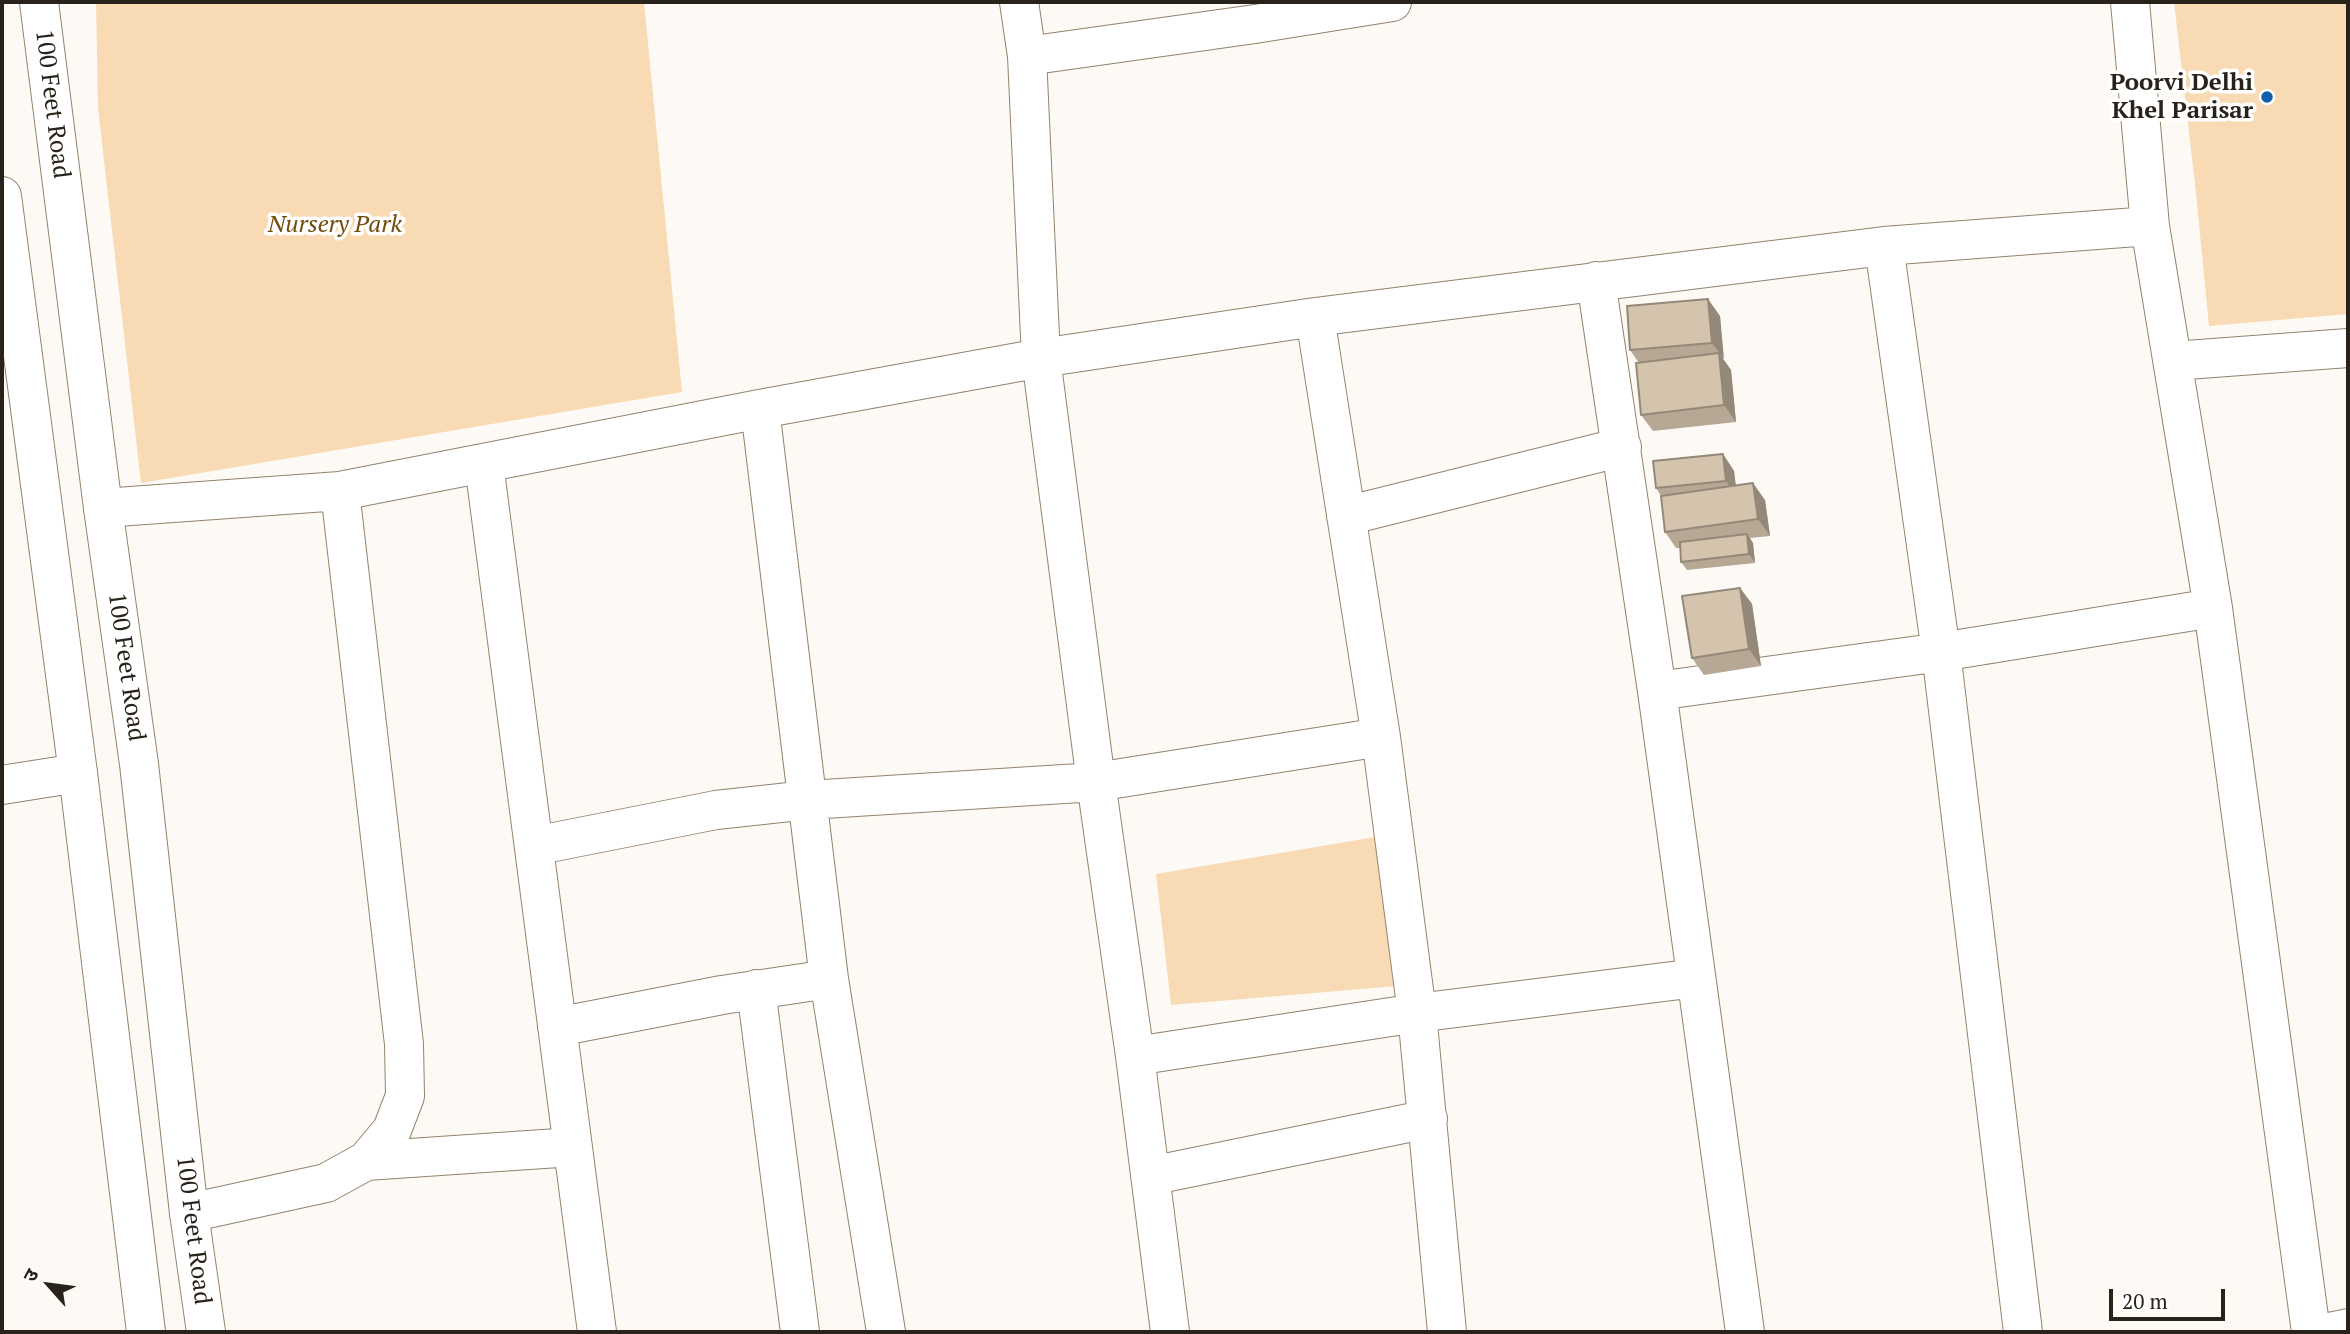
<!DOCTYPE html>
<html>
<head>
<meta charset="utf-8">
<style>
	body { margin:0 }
	#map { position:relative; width:2350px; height:1334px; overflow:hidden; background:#fdfaf5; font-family:"PT Serif","Noto Sans Devanagari",serif }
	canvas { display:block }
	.frame { position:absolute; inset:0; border:4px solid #28221a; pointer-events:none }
	.north { position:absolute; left:14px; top:1250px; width:70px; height:70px; -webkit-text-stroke:5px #fff; paint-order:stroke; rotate:298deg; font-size:19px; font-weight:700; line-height:28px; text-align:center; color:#28221a }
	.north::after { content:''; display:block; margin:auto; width:24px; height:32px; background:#28221a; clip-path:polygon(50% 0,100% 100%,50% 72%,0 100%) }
	.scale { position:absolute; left:2109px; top:1289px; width:116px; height:32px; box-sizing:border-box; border:4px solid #28221a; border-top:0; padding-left:9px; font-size:21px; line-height:24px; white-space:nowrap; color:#28221a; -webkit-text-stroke:5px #fff; paint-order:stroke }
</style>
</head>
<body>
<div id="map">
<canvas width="2350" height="1334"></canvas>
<div class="frame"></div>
<div class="north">उ</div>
<div class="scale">20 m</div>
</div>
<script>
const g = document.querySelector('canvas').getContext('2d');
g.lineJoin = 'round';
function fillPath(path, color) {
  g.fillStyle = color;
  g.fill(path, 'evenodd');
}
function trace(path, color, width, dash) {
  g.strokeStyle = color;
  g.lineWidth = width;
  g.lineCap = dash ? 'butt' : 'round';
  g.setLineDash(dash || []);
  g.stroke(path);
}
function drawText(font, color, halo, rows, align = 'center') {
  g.font = font + ' "PT Serif",serif';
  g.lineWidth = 7;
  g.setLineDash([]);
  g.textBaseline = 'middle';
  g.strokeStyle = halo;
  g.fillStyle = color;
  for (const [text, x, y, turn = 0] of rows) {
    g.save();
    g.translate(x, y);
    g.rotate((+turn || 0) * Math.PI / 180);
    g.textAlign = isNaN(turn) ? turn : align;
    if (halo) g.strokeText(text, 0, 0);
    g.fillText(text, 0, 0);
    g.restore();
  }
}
fillPath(new Path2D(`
	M96 2H644L682 392 141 483 98 108Z
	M2174 2H2348V314L2209 326 2196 193Z
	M1375 837 1398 986 1171 1005 1156 874Z`), '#f8dbb4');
const minor = new Path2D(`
	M1019 2 1027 56 1041 358 1096 782 1135 1056 1170 1332
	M2130 2 2150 226 2213 608 2311 1332
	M1027 56 1255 24 1392 2
	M1884 246 1941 652 2023 1332
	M1596 281 1657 691 1745 1332
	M1315 317 1381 737 1417 1013 1447 1332
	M2173 361 2348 348
	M760 409 829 979 886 1332
	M484 464 597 1332
	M103 508 340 491 760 409 1041 358 1315 317 1884 246 2150 226
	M1346 516 1622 447
	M1657 691 1941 652 2213 608
	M2 785 78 773
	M534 846 716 810 808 800 1096 782 1381 737
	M756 989 800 1332
	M557 1027 722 995 829 979
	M1135 1056 1417 1013 1696 978
	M366 1161 573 1147
	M1150 1176 1428 1119
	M189 1213 326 1183 366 1161 392 1130 405 1096 404 1044 340 491
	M2329 1332 2348 1328`);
const major = new Path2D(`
	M39 2 103 508 139 764 189 1213 206 1332
	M2 196 78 773 146 1332`);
trace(minor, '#92826d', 40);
trace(major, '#92826d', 40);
trace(minor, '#fff', 38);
trace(major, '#fff', 38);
fillPath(new Path2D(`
	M1720 316 1723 359 1731 370 1736 422 1653 431 1641 415 1639 363 1630 350Z
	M1723 454 1734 471 1736 486 1765 500 1770 536 1750 538 1753 543 1755 563 1687 570 1681 562 1680 548H1676L1665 532 1661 496 1656 488Z
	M1740 588 1752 604 1761 666 1704 675 1692 658Z`), '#b6a895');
fillPath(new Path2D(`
	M1708 299 1720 316 1724 359 1712 343Z
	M1719 353 1731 370 1736 422 1724 405Z
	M1723 454 1734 471 1737 498 1726 481Z
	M1753 483 1765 500 1770 536 1758 519Z
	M1747 534 1753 543 1755 563 1749 554Z
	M1740 588 1752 604 1761 666 1749 649Z`), '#948879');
const building = new Path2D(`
	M1708 299 1712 343 1630 350 1627 306Z
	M1719 353 1724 405 1641 415 1636 363Z
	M1723 454 1726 481 1656 488 1653 461Z
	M1753 483 1758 519 1665 532 1661 496Z
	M1747 534 1749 554 1681 562 1680 542Z
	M1740 588 1749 649 1692 658 1682 596Z`);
fillPath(building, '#d4c3ad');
trace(building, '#948879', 2);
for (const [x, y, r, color] of [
	[2267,97,7,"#125dac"]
]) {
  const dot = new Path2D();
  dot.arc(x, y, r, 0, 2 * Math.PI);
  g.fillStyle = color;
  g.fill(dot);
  trace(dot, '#fff', 2.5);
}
drawText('bold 24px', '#28221a', '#fff', [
	["Poorvi Delhi",2253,83],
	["Khel Parisar",2253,111]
], 'right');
drawText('24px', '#28221a', '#fff', [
	["100 Feet Road",52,104,83],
	["100 Feet Road",126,667,82],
	["100 Feet Road",193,1230,83]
]);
drawText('italic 24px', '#734d0b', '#fff', [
	["Nursery Park",335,225]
]);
</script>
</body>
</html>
